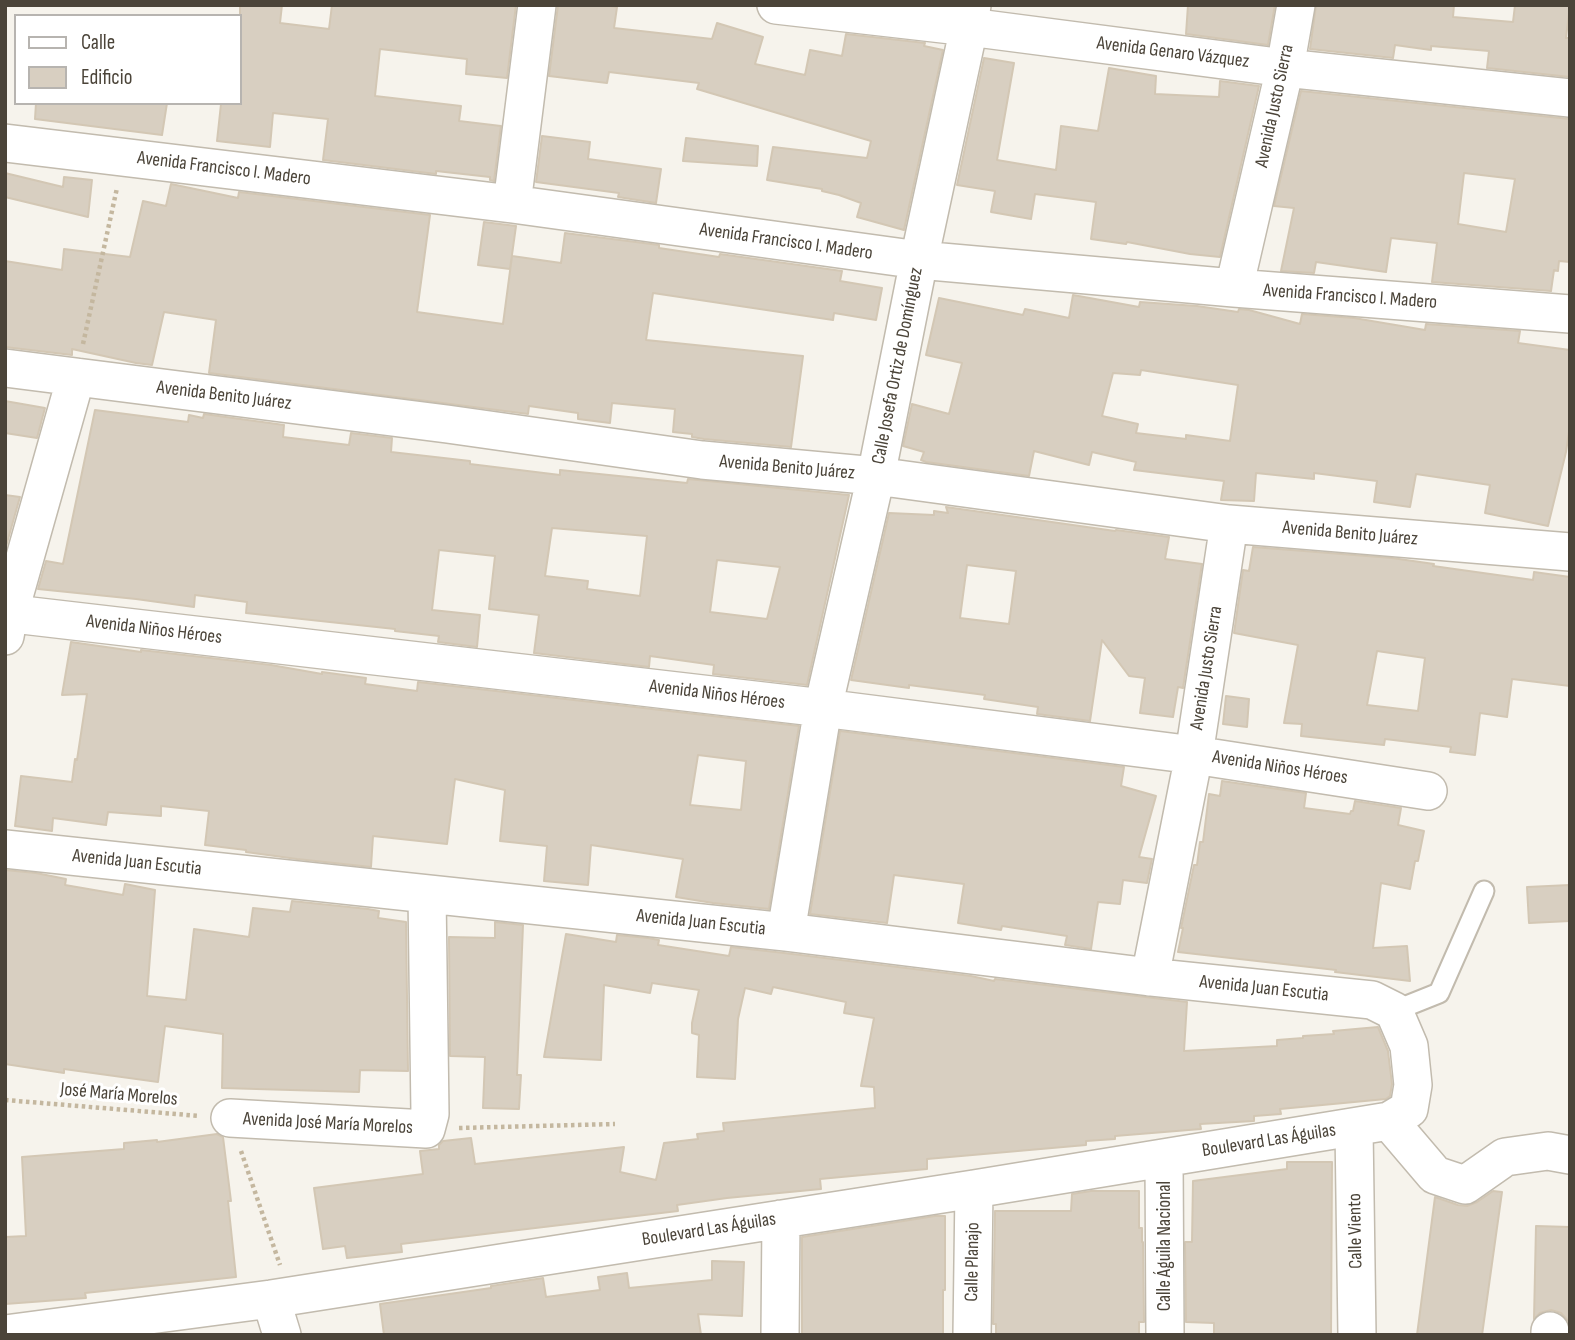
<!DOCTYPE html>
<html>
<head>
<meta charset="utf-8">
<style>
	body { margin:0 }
	#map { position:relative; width:1575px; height:1340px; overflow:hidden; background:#f6f3ec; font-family:"Sofia Sans Condensed",sans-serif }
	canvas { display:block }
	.frame { position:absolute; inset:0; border:7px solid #4b4439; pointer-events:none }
	.legend { position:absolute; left:14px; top:14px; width:228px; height:91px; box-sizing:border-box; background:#fff; border:2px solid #b7b4b0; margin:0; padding:9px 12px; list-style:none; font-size:21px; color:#4b4439 }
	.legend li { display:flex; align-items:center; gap:14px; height:35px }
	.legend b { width:35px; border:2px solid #b7b4b0 }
</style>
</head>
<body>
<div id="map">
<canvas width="1575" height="1340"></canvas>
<div class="frame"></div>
<ul class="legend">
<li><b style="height:9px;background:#fff"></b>Calle</li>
<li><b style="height:19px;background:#d8cfc1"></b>Edificio</li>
</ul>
</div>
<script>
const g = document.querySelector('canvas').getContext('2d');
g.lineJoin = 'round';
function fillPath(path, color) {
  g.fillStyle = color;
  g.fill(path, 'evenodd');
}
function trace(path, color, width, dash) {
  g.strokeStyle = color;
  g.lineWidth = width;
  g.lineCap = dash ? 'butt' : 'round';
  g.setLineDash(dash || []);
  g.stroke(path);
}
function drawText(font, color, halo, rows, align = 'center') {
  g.font = font + ' "Sofia Sans Condensed",sans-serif';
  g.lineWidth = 6;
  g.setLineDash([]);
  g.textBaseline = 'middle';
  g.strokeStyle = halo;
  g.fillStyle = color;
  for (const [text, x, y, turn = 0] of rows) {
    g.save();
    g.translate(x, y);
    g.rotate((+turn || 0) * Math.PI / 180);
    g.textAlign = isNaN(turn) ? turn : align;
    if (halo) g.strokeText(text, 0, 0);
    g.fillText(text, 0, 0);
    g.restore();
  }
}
const building = new Path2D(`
	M240 5H282L280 23 329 29 332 5H516L507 78 466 74 467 59 380 49 375 96 461 106 459 121 501 126 494 181 490 180V177L436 171V174L323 160 328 119 273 113 270 147 217 141 221 104 240 103Z
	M558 5H604L617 7 614 28 712 39 717 23 763 37 755 64 805 75 810 50 842 56 846 34 925 43 924 46 943 50 904 230 857 217 861 203 839 195 822 191V189L767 180 773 147 867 158 871 141 697 89 699 83 609 72 607 83 549 76Z
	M1188 5H1275L1268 45 1186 34Z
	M1316 5H1454L1453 17 1513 22 1515 5H1570L1566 38H1570V77L1487 68 1489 51 1431 46V50L1395 45 1393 58 1310 49Z
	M984 58 1014 63 997 160 1056 170 1061 126 1098 131 1109 68 1156 76 1155 94 1219 97 1220 81 1259 86 1220 257 1190 254 1127 242 1126 244 1091 239 1096 202 1035 194 1031 219 991 212 995 191 957 185Z
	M1301 91 1570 119V262L1559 261 1558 271 1554 270 1551 291 1432 282 1437 243 1391 238 1386 272 1316 262 1314 273 1281 271 1294 208 1274 206ZM1464 173 1515 179 1506 232 1458 224Z
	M36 103H167L162 135 35 119Z
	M542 136 590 142 588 159 661 169 656 203 618 197 619 193 536 182Z
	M686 138 758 146 757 166 683 161Z
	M5 173 63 187 64 177 92 180 88 217 5 197Z
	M171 184 238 198 239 192 430 215 417 312 503 324 512 256 561 263 565 233 659 245V248L719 257 720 254 842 271 840 281 882 288 876 320 834 313 833 320 653 293 646 340 803 356 791 447 704 439 692 437V434L673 432 675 409 612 403 610 423 578 419V413L529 406 528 414 209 373 216 320 164 312 152 365 136 363 72 349V355L5 347V261L62 270 64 249 130 257 143 201 166 206Z
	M484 222 516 226 510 269 478 265Z
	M1073 295 1139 307 1140 302 1197 306 1238 312 1239 309 1249 310 1300 324 1302 314 1354 318 1425 330 1426 324 1520 331 1518 343 1570 350V425L1566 452 1548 526 1485 513 1490 485 1416 474 1410 507 1374 502 1377 481 1314 473V479L1256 473 1254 501 1221 500 1224 481 1134 470 1136 462 1092 452 1089 465 1034 451 1029 476 926 462 921 460 924 452 903 446 912 404 949 414 962 363 926 355 939 298 1023 315 1025 309 1069 318ZM1141 370 1238 385 1230 441 1186 435V439L1136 433 1138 424 1102 416 1113 373 1140 375Z
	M5 401 45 408 37 438 5 433Z
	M95 410 188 422 189 415 203 418 204 414 284 425 283 437 349 445 351 433 392 438 391 452 470 461V464L560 475V470L687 483 688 479 849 495 807 685 713 674 714 665 650 656 649 667 534 653 539 615 489 609 495 556 439 550 432 610 480 615 477 647 438 642 439 636 395 631V629L246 613 247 602 195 595 194 607 136 599 38 589 46 561 63 564ZM552 528 647 536 640 596 587 589 588 581 545 576ZM717 560 780 567 767 619 710 612Z
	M5 495 20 497 5 550Z
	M946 507 1115 531 1116 530 1169 537 1165 559 1202 564 1183 688 1178 687 1173 717 1140 713 1145 678 1129 676 1102 640 1090 721 1037 714 1038 707 984 699 985 695 909 685V688L851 680 889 513 934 515V511L948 513ZM967 565 1016 571 1009 624 960 618Z
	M1253 547 1392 558 1434 564 1433 566 1533 580 1534 572 1570 577V686L1512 679 1507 717 1480 713 1475 755 1450 752 1451 747 1385 739 1384 745 1301 736 1302 724 1284 723 1298 645 1234 633 1243 570 1249 571ZM1377 651 1425 658 1418 711 1367 705Z
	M71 642 141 652V650L271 665 322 674V672L366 678 365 684 417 691 418 682 799 726 769 909 713 903 676 897 683 859 591 845 588 885 544 881 547 846 500 841 505 790 455 779 447 844 373 836 371 867 297 859 246 852V850L205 845 209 811 161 806V816L108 812 106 825 53 818 52 831 15 826 21 776 72 782 75 759 77 760 87 694 62 695ZM698 755 746 761 741 810 690 805Z
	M1226 696 1249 699 1247 727 1223 724Z
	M840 731 1124 767 1121 786 1156 796 1139 857 1152 859 1147 883 1123 880 1120 904 1098 902 1091 949 1065 945 1067 936 1002 926 1001 930 958 923 964 884 894 875 887 923 810 914Z
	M1222 781 1306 793 1304 808 1350 814 1351 811H1353L1355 801 1401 808 1398 825 1424 831 1418 861H1415L1410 889 1381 883 1373 948 1407 946 1410 981 1335 972 1336 970 1178 952 1183 928H1181L1194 865H1197L1200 842H1203L1209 794 1220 796Z
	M5 870 36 873 66 879 65 885 123 895 125 884 155 890 147 996 186 1000 194 929 249 937 253 908 290 912 292 901 368 909 379 911 378 918 406 922 408 1071 360 1070 359 1092 222 1088 223 1034 165 1026 158 1082 64 1069V1073L5 1064Z
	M1570 885V921L1529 923 1527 887Z
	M495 922 523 925 517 1075H521L519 1109 483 1108 485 1057 450 1056 449 937 495 938Z
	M566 934 616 942 617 935 648 938 659 940 658 945 729 956 731 947 784 953 971 976 994 981 995 979 1187 1002 1184 1051 1277 1046V1040L1303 1038V1036L1334 1034 1333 1031 1378 1027 1388 1051 1392 1084 1390 1096 1386 1099 1280 1109 1281 1114 1254 1116V1121L1200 1124 1201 1129 1115 1136V1139L1086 1141V1145L927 1159V1169L820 1179 821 1189 727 1198 677 1205 678 1211 401 1244 402 1252 347 1258 345 1246 323 1249 314 1188 423 1174 420 1151 439 1149V1145L443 1141 471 1138 475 1164 624 1147 620 1172 656 1180 664 1143 698 1139 697 1134 724 1131 723 1123 875 1108 874 1087 861 1086 874 1018 844 1013 846 1002 773 987 771 994 745 988 738 1019 735 1079 697 1077 699 1035 692 1033V1023L699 990 652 983 650 993 604 985 601 1060 544 1057Z
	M217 1134 223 1137 231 1201H228L236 1277 85 1293 86 1298 5 1304V1237L26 1236 22 1157 124 1149V1143L157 1140V1142Z
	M1287 1162H1332L1331 1335H1214V1323L1186 1322 1185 1242H1192L1193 1181 1287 1169Z
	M1091 1191H1139V1228H1142V1242H1143L1144 1322H1139V1335H996V1324H993L995 1211H1071L1072 1194Z
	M1493 1191 1502 1192 1482 1335H1417L1435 1197 1458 1205 1467 1206 1477 1202Z
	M935 1216H945V1290H943V1335H802V1237Z
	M1536 1226 1570 1227V1323L1561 1313 1551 1310 1540 1313 1534 1319Z
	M712 1261 744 1262 742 1316 698 1314 701 1335H384L380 1304 491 1288V1286L543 1278 546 1297 600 1290 598 1277 627 1273 629 1288 712 1280Z`);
fillPath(building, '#d8cfc1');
trace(building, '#d3c7b4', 2);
const lane = new Path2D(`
	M1394 1011 1439 993 1484 891`);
const street = new Path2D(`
	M776 5 969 27 1285 68 1570 98
	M5 143 512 204 919 260 1234 288 1570 314
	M512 204 537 5
	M1234 288 1285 68 1296 5
	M5 368 447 424 702 460 876 476 1229 524 1570 552
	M5 613 823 708 1194 755 1428 791
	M5 636 9 614 76 377
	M5 849 786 932 1150 977 1372 1000 1394 1011 1409 1046 1413 1085 1409 1109 1389 1121 974 1189 271 1299 5 1334
	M786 932 823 708 876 476 919 260 969 27 972 5
	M1150 977 1194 755 1229 524
	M230 1118 426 1129 430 1114 427 894
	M1389 1121 1435 1175 1465 1185 1505 1157 1548 1151 1570 1155
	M1354 1128 1357 1335
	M1164 1158 1165 1335
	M271 1299 282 1335
	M1550 1331V1335
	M780 1335 781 1219
	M972 1335 974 1189`);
trace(lane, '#c2bbae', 23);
trace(street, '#c2bbae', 40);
trace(new Path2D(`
	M83 344 117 188
	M5 1100 200 1116
	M459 1128 615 1124
	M241 1151 280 1265`), '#c4b79f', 4.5, [3.5, 3.5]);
trace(lane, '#fff', 19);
trace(street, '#fff', 37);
drawText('19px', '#4b4439', '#fff', [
	["Avenida Genaro Vázquez",1173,53,7],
	["Avenida Justo Sierra",1275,106,-78],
	["Avenida Francisco I. Madero",224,169,7],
	["Avenida Francisco I. Madero",786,242,8],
	["Avenida Francisco I. Madero",1350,297,4],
	["Calle Josefa Ortiz de Domínguez",898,366,-79],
	["Avenida Benito Juárez",224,396,7],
	["Avenida Benito Juárez",787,468,5],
	["Avenida Benito Juárez",1350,534,5],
	["Avenida Niños Héroes",154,630,7],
	["Avenida Justo Sierra",1207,668,-81],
	["Avenida Niños Héroes",717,695,7],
	["Avenida Niños Héroes",1280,768,9],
	["Avenida Juan Escutia",137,863,6],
	["Avenida Juan Escutia",701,923,6],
	["Avenida Juan Escutia",1264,989,6],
	["José María Morelos",119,1095,5],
	["Avenida José María Morelos",328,1124,3],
	["Boulevard Las Águilas",1269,1141,-9],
	["Boulevard Las Águilas",709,1230,-9],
	["Calle Viento",1356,1231,-91],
	["Calle Águila Nacional",1165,1246,-90],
	["Calle Planajo",973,1262,-89]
]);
</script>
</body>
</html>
